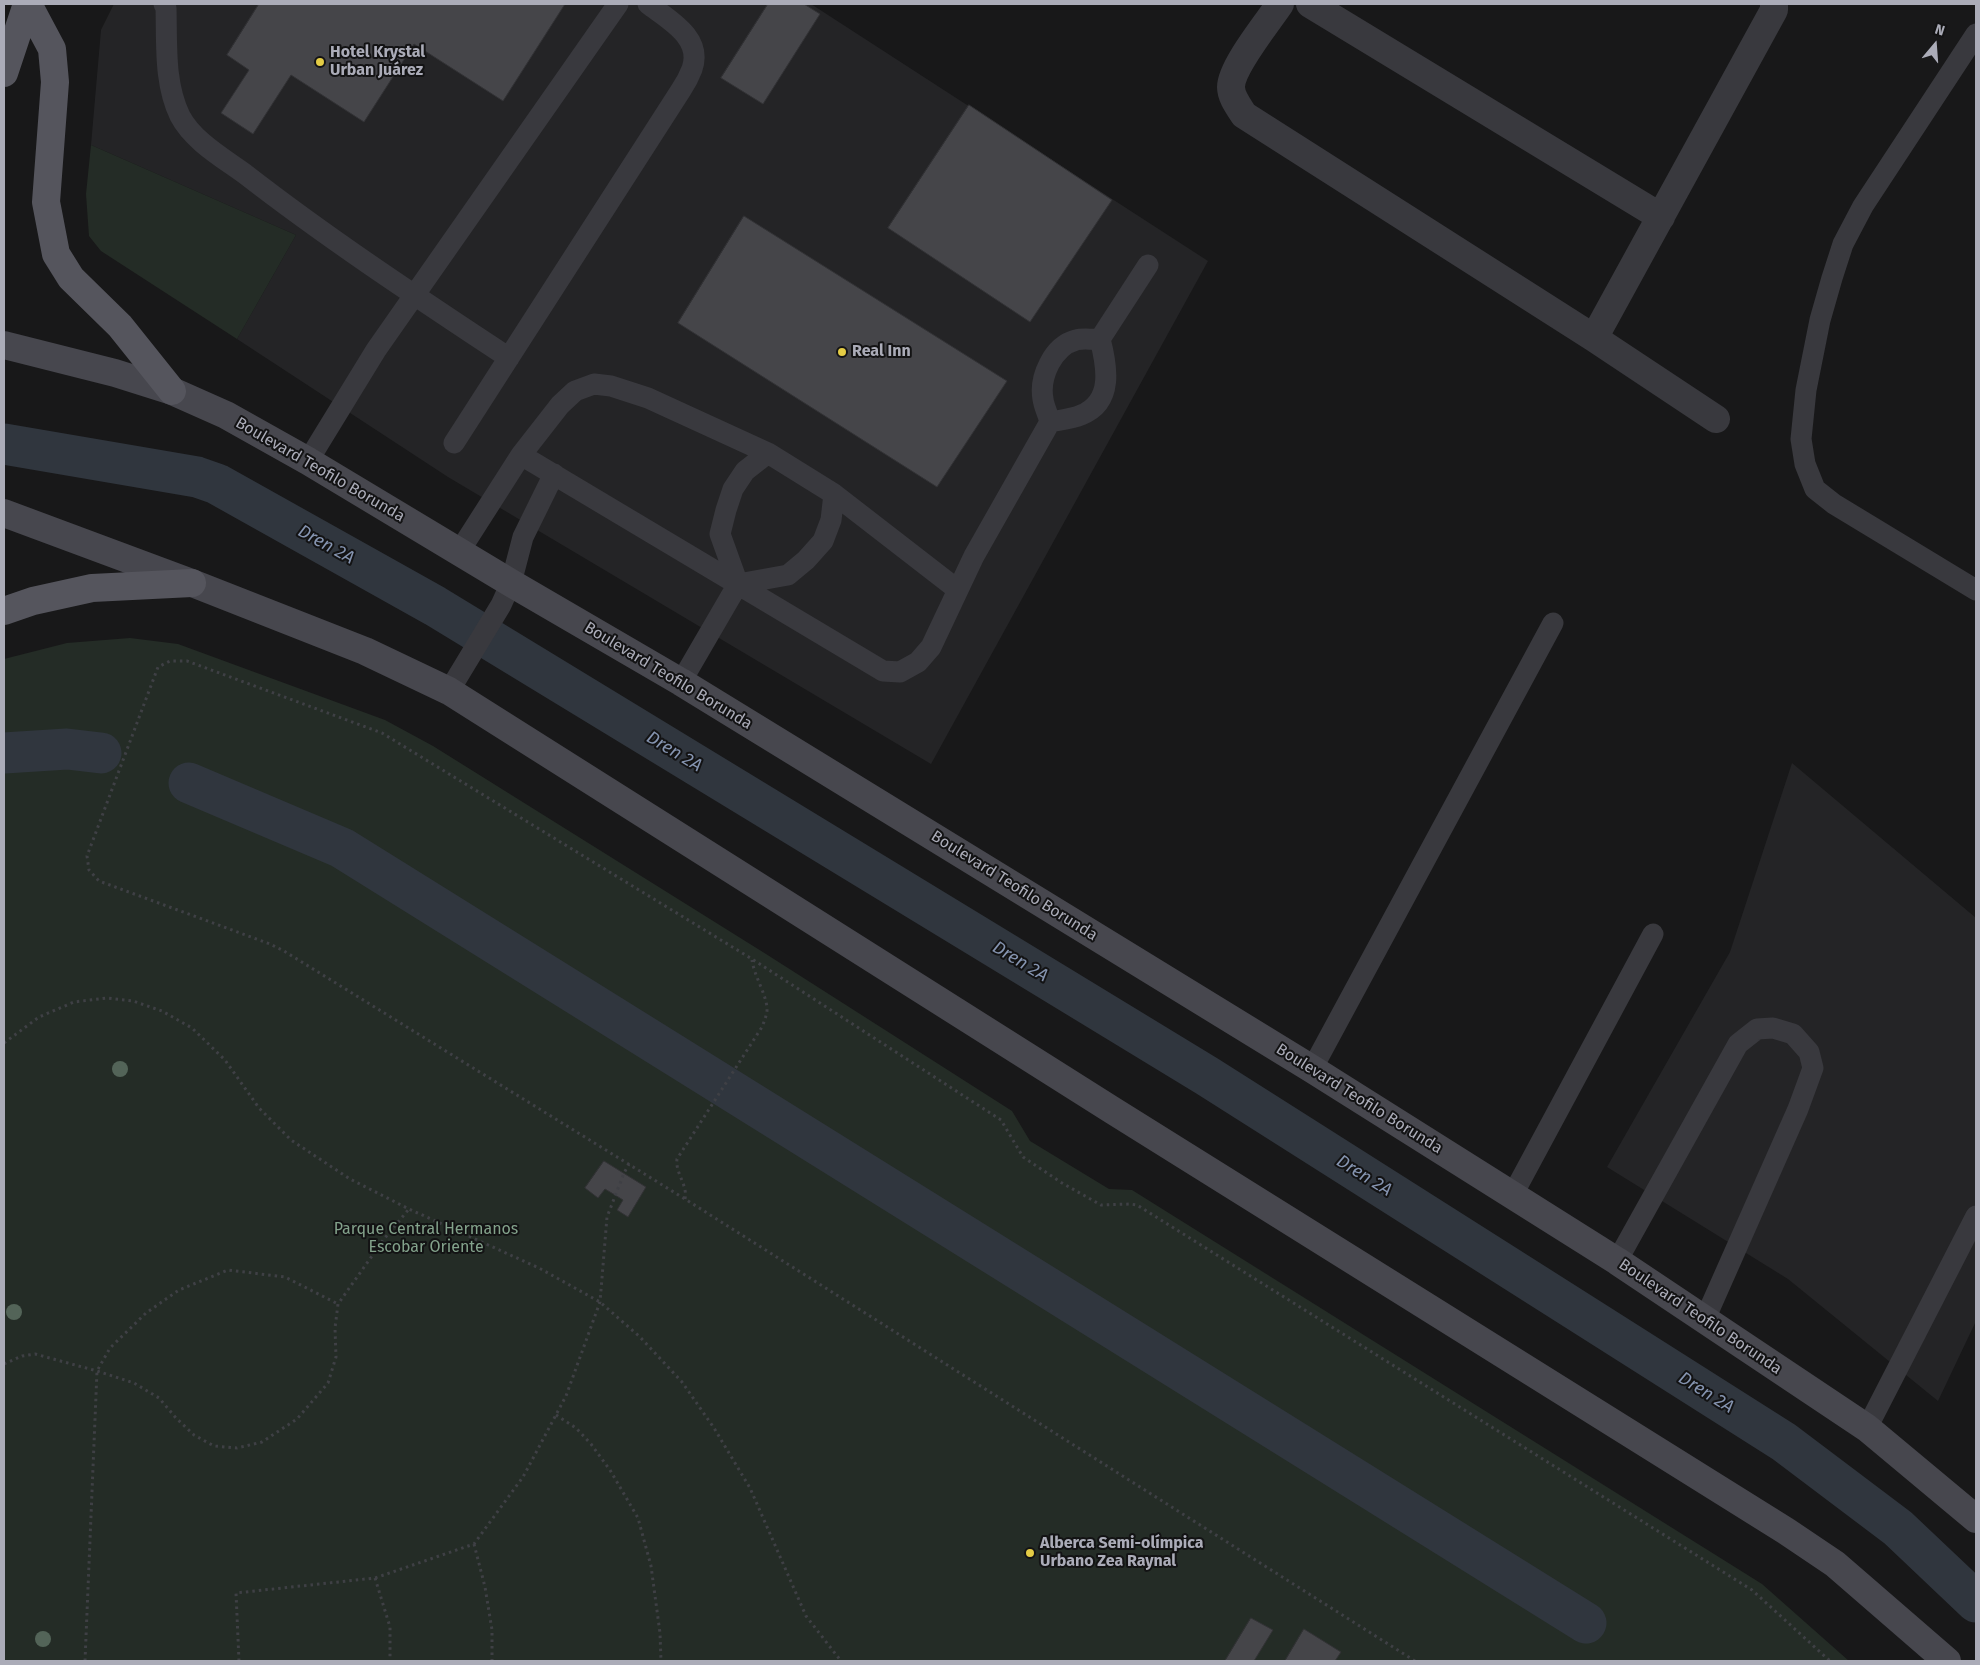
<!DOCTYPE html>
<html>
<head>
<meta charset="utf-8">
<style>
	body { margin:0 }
	#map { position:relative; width:1980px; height:1665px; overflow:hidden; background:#181819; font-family:"Fira Sans",sans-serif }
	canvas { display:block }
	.frame { position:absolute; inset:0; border:5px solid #abacb8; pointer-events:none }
	.north { position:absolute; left:1910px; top:20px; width:50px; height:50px; -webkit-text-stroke:4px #131314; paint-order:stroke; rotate:18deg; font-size:14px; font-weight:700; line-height:20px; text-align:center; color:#abacb8 }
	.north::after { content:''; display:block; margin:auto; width:18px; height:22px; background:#abacb8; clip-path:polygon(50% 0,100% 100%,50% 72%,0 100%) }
</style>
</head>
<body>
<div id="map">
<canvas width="1980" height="1665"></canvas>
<div class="frame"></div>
<div class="north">N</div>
</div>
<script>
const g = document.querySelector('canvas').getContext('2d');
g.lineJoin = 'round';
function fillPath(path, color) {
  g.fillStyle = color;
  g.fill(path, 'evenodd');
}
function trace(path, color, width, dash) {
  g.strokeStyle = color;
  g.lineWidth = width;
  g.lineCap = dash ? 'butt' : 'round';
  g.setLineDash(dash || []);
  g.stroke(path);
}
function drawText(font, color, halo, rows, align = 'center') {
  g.font = font + ' "Fira Sans",sans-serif';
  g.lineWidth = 4;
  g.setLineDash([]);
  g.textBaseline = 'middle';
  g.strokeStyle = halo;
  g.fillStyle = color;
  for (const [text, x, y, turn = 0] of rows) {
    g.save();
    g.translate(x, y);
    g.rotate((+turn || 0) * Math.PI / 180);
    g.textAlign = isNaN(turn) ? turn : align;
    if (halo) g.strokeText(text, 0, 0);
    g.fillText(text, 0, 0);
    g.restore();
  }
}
fillPath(new Path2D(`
	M114 4H811L1208 261 931 764 448 477 237 339 296 235 91 145 101 30Z
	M1792 763 1976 918V1321L1938 1401 1788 1279 1607 1167 1730 952Z`), '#242426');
fillPath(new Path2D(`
	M91 145 296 235 237 339 101 251 89 236 86 194Z
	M130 638 178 644 385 720 433 746 766 954 1012 1111 1030 1141 1109 1189 1132 1190 1762 1584 1849 1661H4V659L67 643Z`), '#242c26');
trace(new Path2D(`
	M4 444 197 477 217 484 435 606 1207 1076 1784 1442 1898 1528 1976 1602
	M4 753 67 749 101 753
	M189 783 342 848 1586 1623`), '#30363e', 41);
const building = new Path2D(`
	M259 4H565L503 101 414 44 364 122 291 75 253 134 221 113 249 70 227 55Z
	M768 4H804L820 14 763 104 721 78Z
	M969 105 1112 200 1030 322 888 228Z
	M744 216 1007 381 937 487 678 323Z
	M604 1161 646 1187 628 1217 617 1210 623 1200 615 1195 605 1189 598 1198 585 1188Z
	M1251 1618 1273 1630 1254 1661H1225Z
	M1304 1629 1341 1652 1335 1661H1285Z`);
fillPath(building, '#454549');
trace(building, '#323235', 1);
trace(new Path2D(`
	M4 1043 39 1017 74 1002 107 998 133 1001 162 1011 192 1028 225 1060 259 1108 291 1140 350 1179 409 1209 539 1268 600 1302 640 1337 682 1382 714 1428 750 1488 806 1616 841 1661
	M685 1199C688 1185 675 1173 677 1159L762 1027C764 1022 766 1017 767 1011 768 997 754 976 752 960
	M4 1364 22 1356 35 1354 97 1371 134 1383 159 1398 176 1418 194 1435 214 1446 237 1448 262 1442 297 1419 328 1383 336 1357 335 1328 338 1304 384 1239 409 1209
	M556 1415 576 1428 591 1444 610 1470 638 1518 651 1566 660 1633 661 1661
	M474 1544 485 1587 492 1630V1661
	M375 1578 390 1627V1661
	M85 1661 97 1371 110 1348 146 1313 179 1290 228 1270 285 1277 338 1304
	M239 1661 236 1593 375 1578 474 1544 523 1477 566 1396 600 1302 607 1217 624 1173 629 1164
	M1415 1661 685 1199 284 951 270 944 99 881 89 870 87 856 158 667 170 661H187L382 733 752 959 1001 1120 1023 1157 1062 1183 1101 1205 1130 1204 1137 1205 1752 1590 1830 1661`), '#3f4045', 3, [2.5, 4]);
trace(new Path2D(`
	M164 4 166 8C167 44 164 83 180 116 193 141 223 158 245 174 330 240 420 299 509 358
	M1976 34 1863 206 1843 244 1832 278 1820 320 1806 390 1801 439 1805 464 1815 489 1834 504 1976 590
	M1050 422C1048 414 1044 407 1043 399 1039 377 1053 346 1076 340 1083 338 1093 340 1100 339
	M454 443 681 90C685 84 689 77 692 69 703 38 669 20 648 4
	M521 455 883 671 900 672 918 662 931 647 974 556 1050 422C1060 420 1072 419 1081 415 1114 402 1107 366 1100 339L1148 265
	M308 461 376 350 618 4
	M459 552 521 455 560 405 575 391 594 384 611 386 648 398 768 453 834 494 958 590
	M738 584 788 575 806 560 823 541 831 520 834 494
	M681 682 738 584 720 534 726 510 733 489 745 471 768 453
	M449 691 501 605 511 583 523 537 554 474
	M1312 1069 1553 623
	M1512 1196 1653 934
	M1617 1261 1738 1044 1757 1029 1773 1028 1793 1034 1809 1052 1813 1068 1798 1109 1705 1319
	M1867 1428 1976 1216`), '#39393e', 21);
trace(new Path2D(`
	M1280 4C1268 22 1231 67 1231 87 1231 97 1239 107 1244 115L1594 338 1716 419
	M1310 4 1661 217
	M1594 338 1774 10V4`), '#39393e', 28);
trace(new Path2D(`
	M4 345 115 373 172 391 226 415 308 461 511 583 681 682 1312 1069 1617 1261 1867 1428 1976 1519
	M4 513 192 583 365 651 449 691 1112 1110 1786 1531 1835 1564 1947 1661`), '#47474e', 28);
trace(new Path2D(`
	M28 4 52 49 55 82 46 202 56 254 71 278 120 326 172 391
	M4 73 27 4
	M4 611 33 601 92 588 192 583`), '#55555d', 28);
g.fillStyle = '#536458';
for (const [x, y] of [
	[120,1069],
	[14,1312],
	[43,1639]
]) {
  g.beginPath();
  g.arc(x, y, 8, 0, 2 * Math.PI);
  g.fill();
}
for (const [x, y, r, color] of [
	[320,62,5,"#e4cc45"],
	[842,352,5,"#e4cc45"],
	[1030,1553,5,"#e4cc45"]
]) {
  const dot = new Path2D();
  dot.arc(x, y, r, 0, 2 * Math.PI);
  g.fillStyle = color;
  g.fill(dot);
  trace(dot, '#131314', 2);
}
drawText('bold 16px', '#abacb8', '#131314', [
	["Hotel Krystal",330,53],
	["Urban Juárez",330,71],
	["Real Inn",852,352],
	["Alberca Semi-olímpica",1040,1544],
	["Urbano Zea Raynal",1040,1562]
], 'left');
drawText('16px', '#abacb8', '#131314', [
	["Boulevard Teofilo Borunda",320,470,30],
	["Boulevard Teofilo Borunda",668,676,31],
	["Boulevard Teofilo Borunda",1014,886,32],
	["Boulevard Teofilo Borunda",1359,1099,32],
	["Boulevard Teofilo Borunda",1700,1317,34]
]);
drawText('16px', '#83a28b', '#131314', [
	["Parque Central Hermanos",426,1230],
	["Escobar Oriente",426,1248]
]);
drawText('italic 18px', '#8594b0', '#131314', [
	["Dren 2A",326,545,29],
	["Dren 2A",674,752,31],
	["Dren 2A",1020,962,31],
	["Dren 2A",1364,1176,32],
	["Dren 2A",1706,1393,32]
]);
</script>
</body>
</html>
